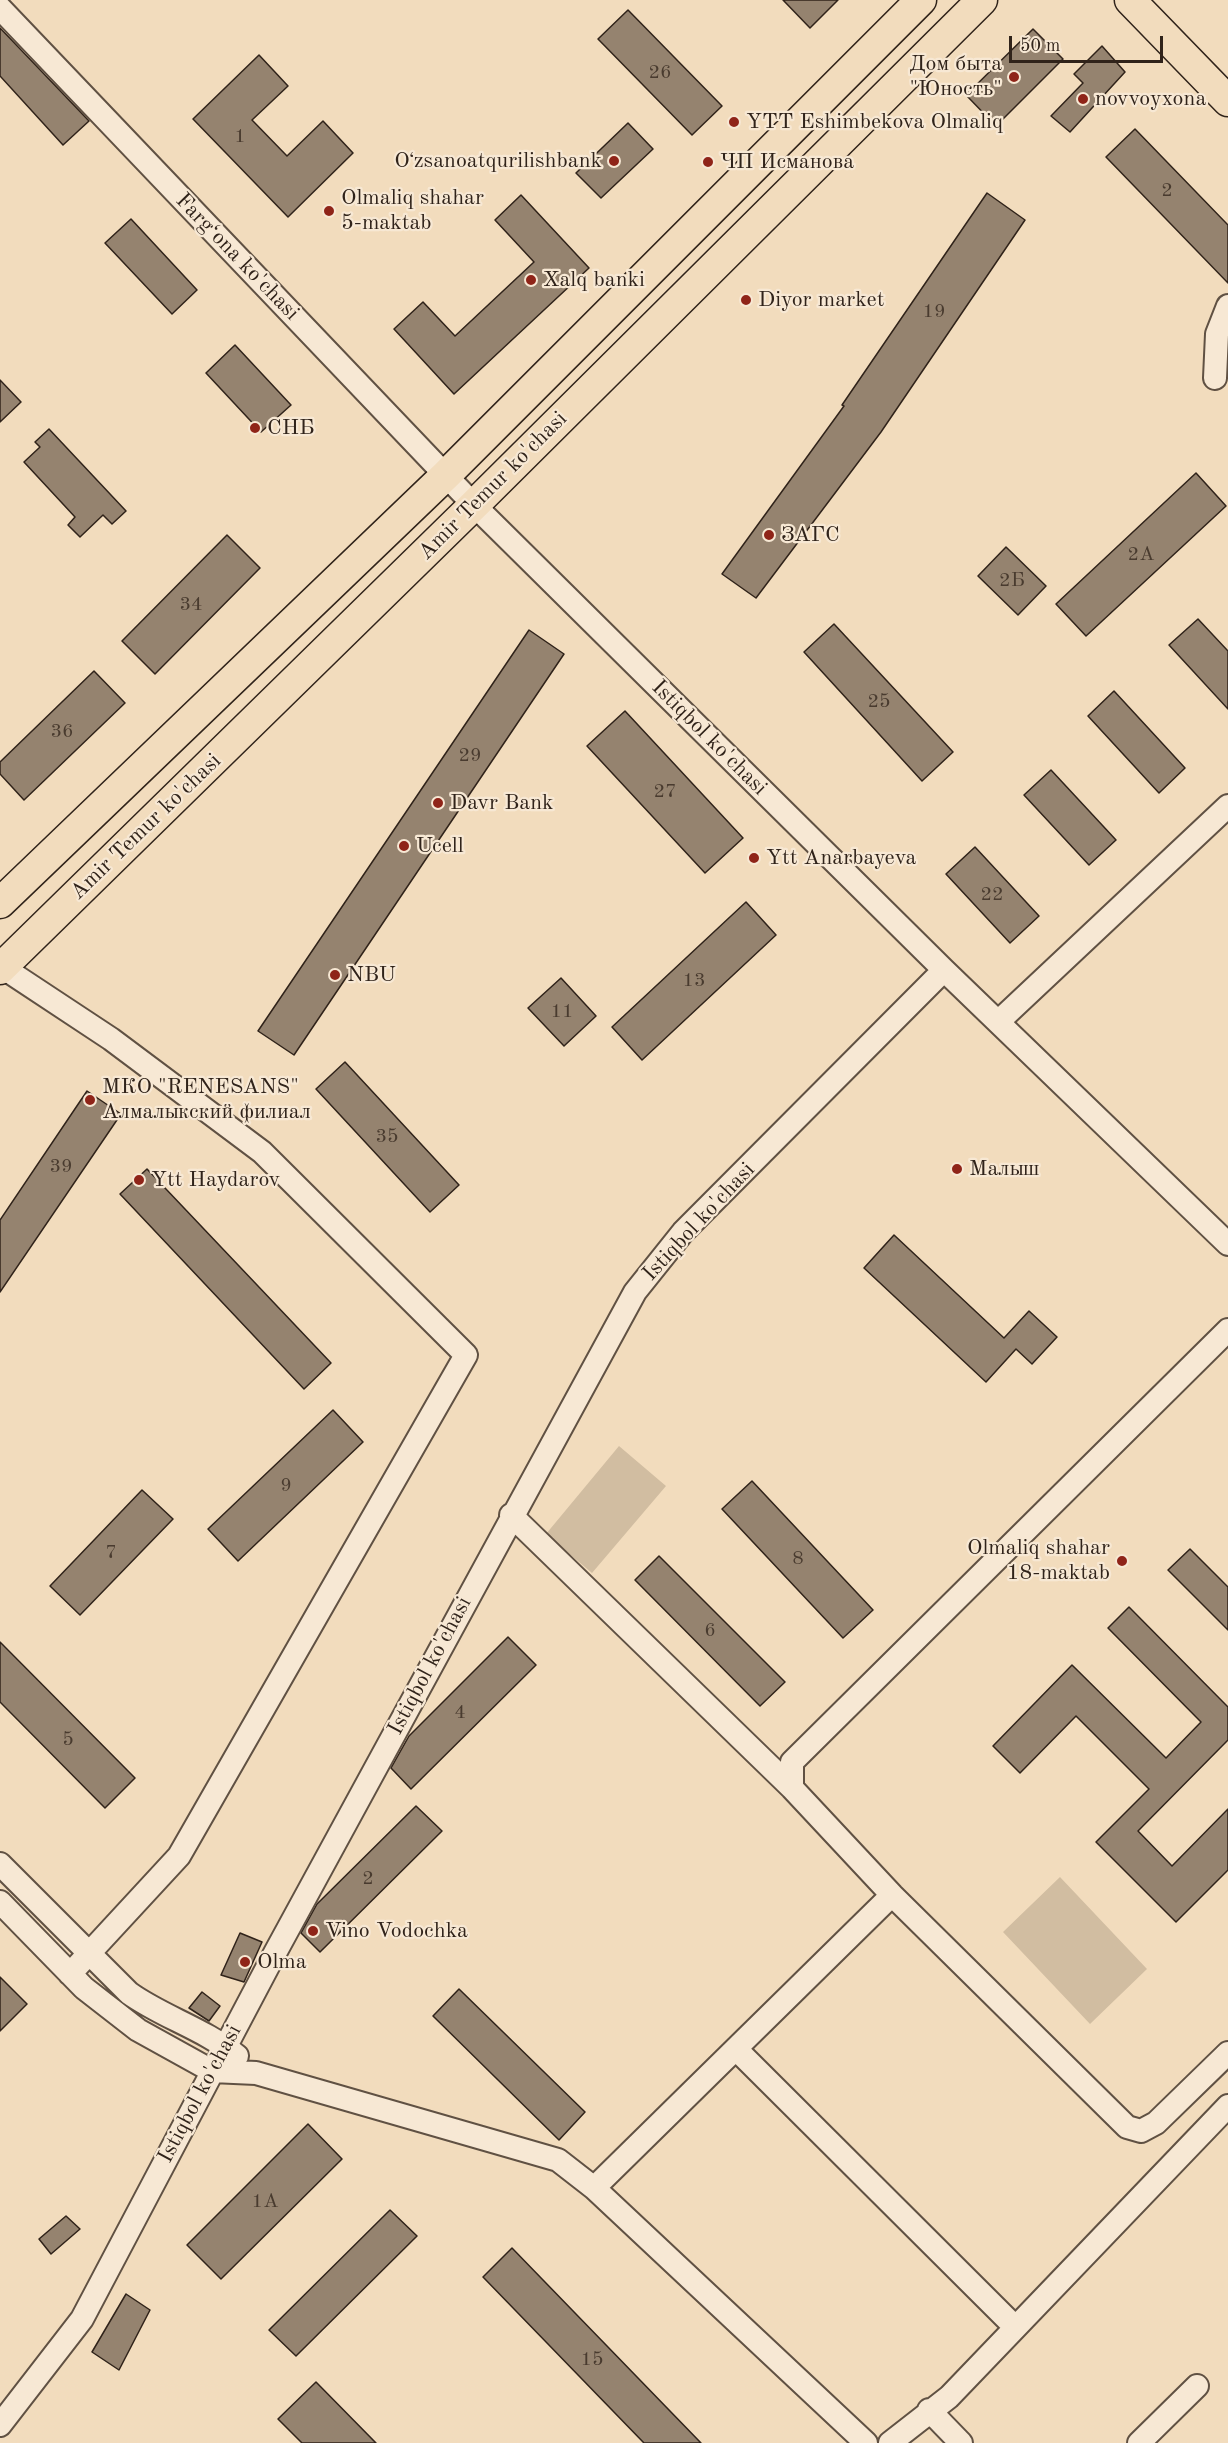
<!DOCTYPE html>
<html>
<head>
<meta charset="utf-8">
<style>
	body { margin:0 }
	#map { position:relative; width:1228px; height:2443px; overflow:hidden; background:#f2dcbd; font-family:"Old Standard TT",serif }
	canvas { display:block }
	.scale { position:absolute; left:1009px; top:36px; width:154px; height:27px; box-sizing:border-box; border:3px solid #30231a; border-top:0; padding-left:8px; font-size:18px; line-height:21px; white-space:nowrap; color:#30231a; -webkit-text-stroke:4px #f7e8d4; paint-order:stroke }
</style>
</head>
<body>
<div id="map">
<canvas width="1228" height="2443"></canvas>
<div class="scale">50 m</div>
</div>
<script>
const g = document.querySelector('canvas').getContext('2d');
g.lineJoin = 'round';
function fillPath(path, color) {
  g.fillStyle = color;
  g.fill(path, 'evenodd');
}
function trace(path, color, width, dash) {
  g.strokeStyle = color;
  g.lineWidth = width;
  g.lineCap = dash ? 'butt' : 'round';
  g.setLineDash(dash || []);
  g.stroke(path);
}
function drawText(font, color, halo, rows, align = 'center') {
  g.font = font + ' "Old Standard TT",serif';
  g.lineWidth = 4.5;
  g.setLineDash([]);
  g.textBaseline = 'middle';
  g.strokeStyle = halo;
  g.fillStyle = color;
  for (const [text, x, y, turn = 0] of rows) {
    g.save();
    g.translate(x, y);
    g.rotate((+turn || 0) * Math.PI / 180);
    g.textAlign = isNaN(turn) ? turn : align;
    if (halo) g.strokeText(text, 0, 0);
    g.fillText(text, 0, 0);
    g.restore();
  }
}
fillPath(new Path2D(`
	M619 1446 666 1486 592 1573 546 1534Z
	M1060 1877 1147 1969 1090 2024 1003 1932Z`), '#d1bda1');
const building = new Path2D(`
	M783 0H838L810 28Z
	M628 10 722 106 692 135 598 39Z
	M0 28 89 121 63 145 0 76Z
	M1033 29 1063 59 996 126 966 95Z
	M1102 46 1125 72 1070 132 1051 116 1083 83 1074 74Z
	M259 55 288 86 252 120 287 156 323 121 353 153 288 217 193 119Z
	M628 123 653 149 601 198 576 173Z
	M1135 129 1228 225V283L1106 157Z
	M987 193 1025 220 881 432 756 598 722 574 844 406 842 405Z
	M521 195 589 268 454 394 394 329 423 302 455 336 534 262 495 220Z
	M131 219 197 290 172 314 105 243Z
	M235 345 291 405 261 432 206 373Z
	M0 380 21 402 0 422Z
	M49 429 126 511 112 524 103 515 80 537 68 525 75 517 24 462 40 447 35 442Z
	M1196 473 1226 506 1086 636 1056 604Z
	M227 535 260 568 155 674 122 641Z
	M1006 547 1046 586 1018 615 978 576Z
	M1198 619 1228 651V709L1169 645Z
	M834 624 953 752 922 781 804 652Z
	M529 630 564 654 294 1055 258 1031Z
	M94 671 125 703 24 800 0 774V762Z
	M1114 691 1185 768 1159 793 1088 716Z
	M625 711 743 838 705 873 587 746Z
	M1051 770 1116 840 1089 865 1024 795Z
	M975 847 1039 916 1010 943 946 874Z
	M746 902 776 935 642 1060 612 1027Z
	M561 978 596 1016 564 1046 528 1008Z
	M345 1062 459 1185 430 1212 316 1089Z
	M87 1091 121 1114 0 1292V1220Z
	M147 1169 331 1363 304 1389 120 1194Z
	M894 1235 1004 1338 1029 1311 1057 1337 1032 1364 1016 1349 986 1382 864 1268Z
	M333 1410 363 1442 238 1561 208 1529Z
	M752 1481 873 1610 843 1638 722 1509Z
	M142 1490 173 1519 80 1615 50 1586Z
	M1190 1549 1228 1587V1630L1168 1570Z
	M659 1556 785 1682 760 1706 635 1580Z
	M1129 1607 1228 1707V1740L1138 1831 1172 1866 1228 1809V1870L1176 1922 1096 1842 1149 1789 1076 1716 1020 1773 993 1746 1072 1665 1166 1758 1201 1722 1108 1628Z
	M508 1637 536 1665 411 1789 391 1768 409 1736Z
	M0 1642 135 1778 105 1808 0 1702Z
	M416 1806 442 1831 320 1952 301 1933 317 1904Z
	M240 1933 262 1942 244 1982 221 1975Z
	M0 1977 27 2004 0 2031Z
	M459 1989 585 2112 559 2140 433 2016Z
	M202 1992 220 2006 209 2021 189 2008Z
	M308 2124 342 2159 221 2279 187 2245Z
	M390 2210 417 2236 296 2356 269 2330Z
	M66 2216 80 2229 51 2254 39 2239Z
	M512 2248 701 2443H644L483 2277Z
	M126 2294 150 2310 119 2370 92 2352Z
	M316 2382 376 2443H302L278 2419Z`);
fillPath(building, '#95836f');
trace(building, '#30231a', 1.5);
const minor = new Path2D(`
	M0 8 474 505 944 970 1228 1244
	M1215 378 1217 334 1228 306
	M2 967 111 1039 262 1152 466 1355 179 1856 70 1974
	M998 1022 1228 806
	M511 1515 792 1788 892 1895 1127 2127 1141 2131 1156 2123 1228 2053
	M792 1788V1762L1228 1330
	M0 1864 129 1993C162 2017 205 2029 237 2056
	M0 1902 84 1988 138 2030 212 2071 256 2073 558 2160 594 2188 866 2443
	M736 2049 1015 2327
	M594 2188 892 1895
	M929 2410 961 2443
	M0 2425 82 2319 275 1953 635 1292 683 1232 944 970
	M890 2443 949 2397 1228 2106
	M1139 2443 1197 2386`);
const major = new Path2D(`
	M1130 0 1228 101
	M0 903 446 475 921 0
	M0 969 474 505 982 0`);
trace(minor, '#605143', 26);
trace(major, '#30231a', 33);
trace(minor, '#f7e8d4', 22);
trace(major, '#f2dcbd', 30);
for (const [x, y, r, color] of [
	[1014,77,6,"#8f2418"],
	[1083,99,6,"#8f2418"],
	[734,122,6,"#8f2418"],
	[614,161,6,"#8f2418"],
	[708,162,6,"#8f2418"],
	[329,211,6,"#8f2418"],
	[531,280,6,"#8f2418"],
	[746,300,6,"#8f2418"],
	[255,428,6,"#8f2418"],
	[769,535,6,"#8f2418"],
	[438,803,6,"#8f2418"],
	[404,846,6,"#8f2418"],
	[754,858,6,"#8f2418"],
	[335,975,6,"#8f2418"],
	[90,1100,6,"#8f2418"],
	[957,1169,6,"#8f2418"],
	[139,1180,6,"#8f2418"],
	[1122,1561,6,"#8f2418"],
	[313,1931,6,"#8f2418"],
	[245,1962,6,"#8f2418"]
]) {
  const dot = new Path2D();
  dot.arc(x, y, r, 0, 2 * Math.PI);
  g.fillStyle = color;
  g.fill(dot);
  trace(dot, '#f7e8d4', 2);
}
drawText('20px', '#493b2f', null, [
	["26",660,73],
	["1",240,137],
	["2",1167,191],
	["19",934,312],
	["2А",1141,555],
	["2Б",1012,581],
	["34",191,605],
	["25",879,702],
	["36",62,732],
	["29",470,756],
	["27",665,792],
	["22",992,895],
	["13",694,981],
	["11",562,1012],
	["35",387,1137],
	["39",61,1167],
	["9",286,1486],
	["7",111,1553],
	["8",798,1559],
	["6",710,1631],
	["4",460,1713],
	["5",68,1740],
	["2",368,1879],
	["1А",265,2202],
	["15",592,2360]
]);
drawText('22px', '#30231a', '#f7e8d4', [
	["Дом быта",1002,64,"right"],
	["\"Юность\"",1002,89,"right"],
	["novvoyxona",1095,99],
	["YTT Eshimbekova Olmaliq",746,122],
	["Oʻzsanoatqurilishbank",602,161,"right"],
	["ЧП Исманова",720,162],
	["Olmaliq shahar",341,198],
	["5-maktab",341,223],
	["Xalq banki",543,280],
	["Diyor market",758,300],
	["СНБ",267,428],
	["ЗАГС",781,535],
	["Davr Bank",450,803],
	["Ucell",416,846],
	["Ytt Anarbayeva",766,858],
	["NBU",347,975],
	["МКО \"RENESANS\"",102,1087],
	["Алмалыкский филиал",102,1112],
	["Малыш",969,1169],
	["Ytt Haydarov",151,1180],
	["Olmaliq shahar",1110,1548,"right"],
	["18-maktab",1110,1573,"right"],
	["Vino Vodochka",325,1931],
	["Olma",257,1962]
], 'left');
drawText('22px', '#30231a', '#f7e8d4', [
	["Farg‘ona ko'chasi",237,257,46],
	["Amir Temur ko'chasi",493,486,-45],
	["Istiqbol ko'chasi",709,738,45],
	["Amir Temur ko'chasi",146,827,-44],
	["Istiqbol ko'chasi",699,1222,-47],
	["Istiqbol ko'chasi",430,1666,-62],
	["Istiqbol ko'chasi",200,2094,-62]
]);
</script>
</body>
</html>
